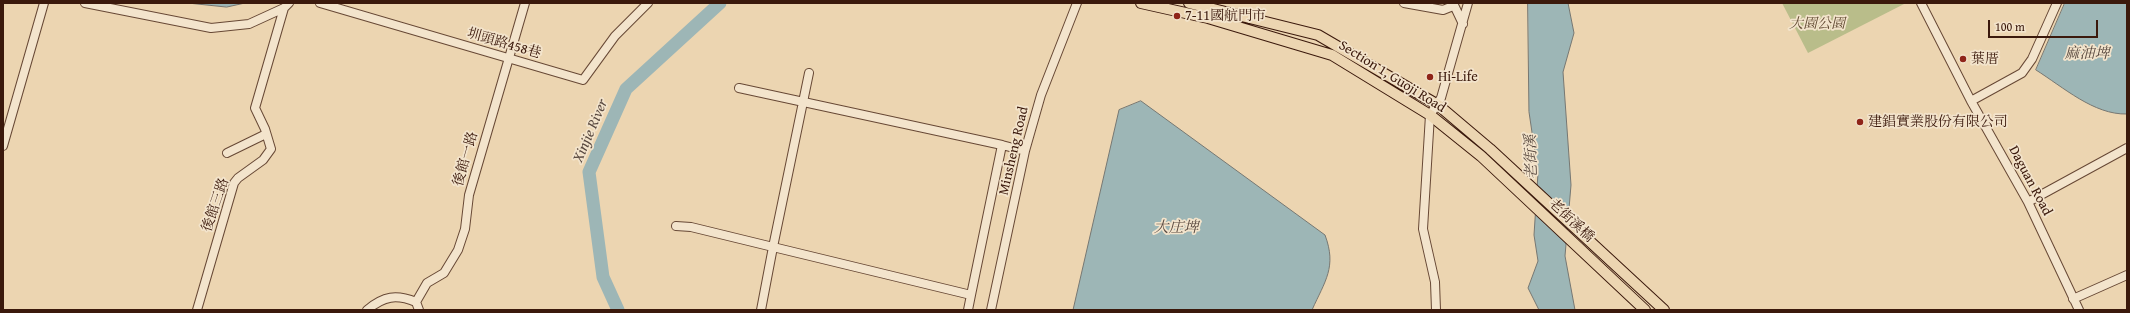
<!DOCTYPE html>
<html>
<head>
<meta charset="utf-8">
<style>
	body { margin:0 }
	#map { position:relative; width:2130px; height:313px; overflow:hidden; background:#ecd5b1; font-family:"Gentium Book Plus",serif }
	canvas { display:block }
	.frame { position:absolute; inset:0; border:4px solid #3b190c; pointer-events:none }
	.scale { position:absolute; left:1988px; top:20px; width:110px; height:18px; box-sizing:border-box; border:2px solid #3b190c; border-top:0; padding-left:5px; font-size:12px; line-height:14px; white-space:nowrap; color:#3b190c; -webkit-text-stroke:3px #f3e4cc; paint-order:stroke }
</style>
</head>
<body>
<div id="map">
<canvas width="2130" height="313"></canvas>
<div class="frame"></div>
<div class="scale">100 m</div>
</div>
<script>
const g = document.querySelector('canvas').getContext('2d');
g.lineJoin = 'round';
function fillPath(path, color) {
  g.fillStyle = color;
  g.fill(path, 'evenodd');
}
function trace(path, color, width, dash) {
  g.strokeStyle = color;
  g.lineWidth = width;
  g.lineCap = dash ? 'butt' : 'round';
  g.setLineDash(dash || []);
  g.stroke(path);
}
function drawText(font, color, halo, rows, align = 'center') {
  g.font = font + ' "Gentium Book Plus","Noto Serif TC",serif';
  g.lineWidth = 3.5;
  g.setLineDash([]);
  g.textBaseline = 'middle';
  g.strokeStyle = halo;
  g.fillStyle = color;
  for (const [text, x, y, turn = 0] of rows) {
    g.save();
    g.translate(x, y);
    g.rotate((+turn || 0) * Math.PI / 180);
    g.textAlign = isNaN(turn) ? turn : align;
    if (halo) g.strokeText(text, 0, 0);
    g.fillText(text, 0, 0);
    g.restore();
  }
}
fillPath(new Path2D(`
	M1782 3H1906L1808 53Z`), '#b9bd8a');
const water = new Path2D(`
	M188 3H245L227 7Z
	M1528 3H1568L1574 33 1563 72 1571 185 1565 256 1575 310H1539L1528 288 1538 261 1534 235 1538 173 1529 112Z
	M2065 3H2127V114C2094 115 2063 87 2036 70Z
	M1141 101 1325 235C1337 267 1325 281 1312 310H1073L1119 110Z`);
fillPath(water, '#9db6b6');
trace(water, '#767772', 1);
trace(new Path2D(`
	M618 310 603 277 589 172 626 89 720 3`), '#9db6b6', 13);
const minor = new Path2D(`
	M85 3 211 28 249 24 284 8 289 3
	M320 3 583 80 615 36 648 3
	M1404 3 1443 10 1453 6
	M1453 3 1463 24
	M1921 3 1971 101 2028 202 2079 310
	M739 88 1002 145 971 295
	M1971 101 2022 73 2032 59 2057 3
	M1002 145 1025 151
	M3 146 44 3
	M227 153 266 134
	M2028 202 2127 148
	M676 226 691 227 773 247 809 73
	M2073 299 2127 275
	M197 310 234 183 238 178 263 160 271 149 265 129 255 108 284 8
	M367 310C384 296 396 294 416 302
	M419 310 416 302 427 283 444 273 458 250 465 229 469 195 525 3
	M761 310 773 247 971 295 968 310
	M991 310 1025 151 1041 95 1077 3
	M1436 310 1435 282 1423 229 1430 115 1441 98 1468 3`);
const major = new Path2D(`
	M1141 3 1208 18 1332 55 1430 115 1481 156 1645 310
	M1189 3 1318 35 1438 105 1490 149 1664 310`);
trace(minor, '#674835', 10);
trace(major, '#3b190c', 12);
trace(minor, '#f3e4cc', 8);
trace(major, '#ecd5b1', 10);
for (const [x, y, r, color] of [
	[1177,16,4,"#8f2418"],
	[1963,59,4,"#8f2418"],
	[1430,77,4,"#8f2418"],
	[1860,122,4,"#8f2418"]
]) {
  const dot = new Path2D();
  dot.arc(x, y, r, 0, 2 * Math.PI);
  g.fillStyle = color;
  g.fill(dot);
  trace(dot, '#f3e4cc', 1.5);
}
drawText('14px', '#3b190c', '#f3e4cc', [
	["7-11國航門市",1185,16],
	["葉厝",1971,59],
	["Hi-Life",1438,77],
	["建錩實業股份有限公司",1868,122]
], 'left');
drawText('italic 14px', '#614a32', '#f3e4cc', [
	["大園公園",1817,24]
]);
drawText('14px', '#3b190c', '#f3e4cc', [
	["圳頭路458巷",504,44,16],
	["Section 1, Guoji Road",1392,77,32],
	["Minsheng Road",1014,151,-77],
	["後館一路",466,159,-74],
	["Daguan Road",2030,181,62],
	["後館三路",216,205,-71],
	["老街溪橋",1571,221,43]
]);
drawText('italic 15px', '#58483f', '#f3e4cc', [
	["麻油埤",2087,54],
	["Xinjie River",591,131,-67],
	["老街溪",1532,157,-92],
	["大庄埤",1176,228]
]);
</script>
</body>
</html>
